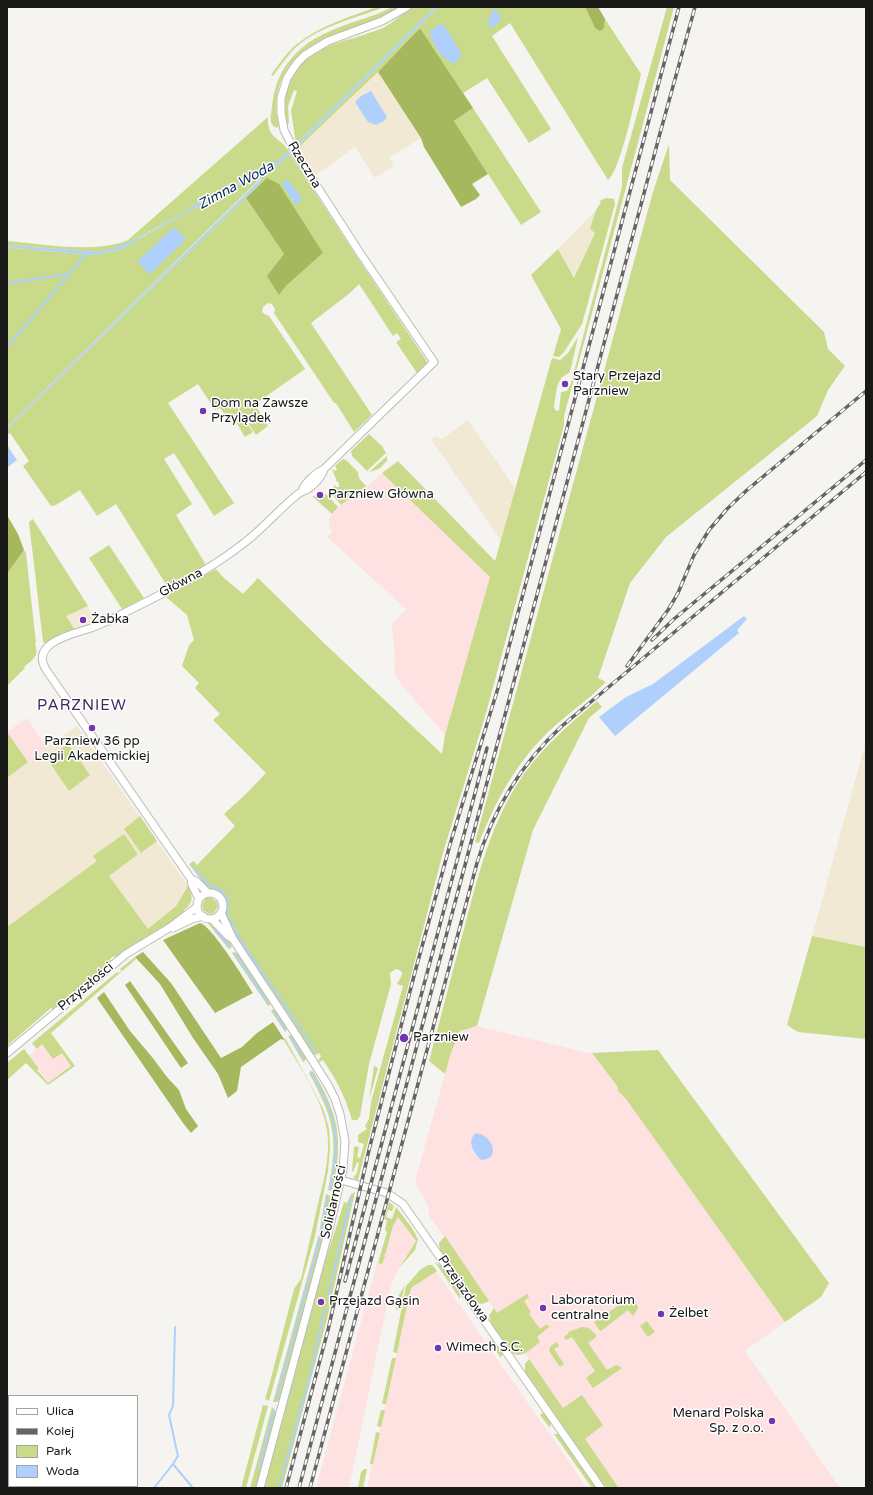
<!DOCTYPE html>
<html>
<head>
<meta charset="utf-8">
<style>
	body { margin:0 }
	#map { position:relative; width:873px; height:1495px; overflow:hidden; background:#f5f4f1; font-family:"Varela Round",sans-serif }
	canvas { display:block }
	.frame { position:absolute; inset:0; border:8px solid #181817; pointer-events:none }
	.legend { position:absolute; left:8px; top:1395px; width:130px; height:92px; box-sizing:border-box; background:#fff; border:1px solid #a3a3a2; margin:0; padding:5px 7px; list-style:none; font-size:12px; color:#181817 }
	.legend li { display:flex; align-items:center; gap:8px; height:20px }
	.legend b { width:20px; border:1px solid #a3a3a2 }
</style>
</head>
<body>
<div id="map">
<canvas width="873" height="1495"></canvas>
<div class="frame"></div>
<ul class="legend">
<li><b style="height:5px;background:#fff"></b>Ulica</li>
<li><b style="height:5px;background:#666564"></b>Kolej</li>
<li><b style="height:11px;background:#c9da8a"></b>Park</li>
<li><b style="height:11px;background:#afd0fc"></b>Woda</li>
</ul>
</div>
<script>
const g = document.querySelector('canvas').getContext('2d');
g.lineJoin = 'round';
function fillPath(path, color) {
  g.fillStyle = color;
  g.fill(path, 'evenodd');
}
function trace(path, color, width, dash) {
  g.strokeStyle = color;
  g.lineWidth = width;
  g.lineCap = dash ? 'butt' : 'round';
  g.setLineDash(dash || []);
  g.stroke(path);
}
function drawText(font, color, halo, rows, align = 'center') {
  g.font = font + ' "Varela Round",sans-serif';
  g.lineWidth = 3;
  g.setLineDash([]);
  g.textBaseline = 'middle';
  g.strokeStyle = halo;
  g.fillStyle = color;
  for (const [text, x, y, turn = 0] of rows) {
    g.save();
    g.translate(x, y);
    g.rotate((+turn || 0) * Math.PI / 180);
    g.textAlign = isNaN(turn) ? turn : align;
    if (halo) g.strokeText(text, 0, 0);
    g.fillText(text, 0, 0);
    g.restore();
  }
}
fillPath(new Path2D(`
	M378 72 421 138 389 158 394 166 375 178 355 147 316 175 298 148Z
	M596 210 590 229 595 233 574 279 558 249Z
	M468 420 515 488 501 541 431 439 436 436 438 438 442 439Z
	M88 606 97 623 75 630 66 616Z
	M77 726 188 886 176 906 150 928 143 931 7 955V778L47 747Z
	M866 741V947L812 936Z`), '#f2e9d4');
fillPath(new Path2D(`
	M381 474H383L490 577 445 735 401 684 394 672 395 659 392 625 406 609 327 537 332 532 329 525V519L332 514 341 505 366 486 367 487Z
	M27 718 47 747 28 762 7 732Z
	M477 1026 588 1053H592L617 1087 618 1091 626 1099 785 1322 745 1351 840 1488H618L445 1238 441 1231H440L428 1214 429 1208 415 1181 451 1053 460 1031Z
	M42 1044 62 1053 71 1066 48 1083 29 1056Z
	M398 1217 416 1241 398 1270 391 1285 349 1488H316L377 1263 382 1264 393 1226Z
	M436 1271 587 1488H367L411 1288Z`), '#fee2e1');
fillPath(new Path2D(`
	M376 7H384C354 19 315 27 292 51 285 59 279 68 273 76L271 75C279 64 287 52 297 44 319 26 350 17 376 7Z
	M392 7H400C393 11 386 16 379 19 341 34 299 39 281 81 275 96 275 111 279 126L277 128C268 125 271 114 272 107 276 64 302 41 340 27 357 20 376 16 392 7Z
	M413 7H435L296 144 291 111 297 91 294 90 288 106 289 123 287 124C283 114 284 102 287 91 296 57 322 46 354 38 364 35 374 31 383 28L391 23Z
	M438 7H585L595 28H604L605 19 641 74C636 94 621 170 608 180L510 23 492 36 551 129 529 143 487 78 463 93 420 28 378 72 298 148 297 146Z
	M667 7H674C638 144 601 280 564 416V425L486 713 442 856 358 1180 353 1178 357 1173 359 1163 357 1162 353 1172 352 1171 354 1148 355 1146 359 1147 357 1157 360 1158 364 1144 358 1142V1135L367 1129 365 1126 369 1119 371 1102 403 986 397 984C399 979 408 972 396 969L390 973 391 984 369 1064 360 1116 357 1120H352C346 1098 336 1079 323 1060L319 1062 318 1061 321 1056 319 1053 316 1055 313 1054 235 936 225 913 226 903 223 897 218 892 208 889 203 885 204 884 189 864 194 861 197 865 235 826 224 814 247 793 266 773 213 720 220 714 195 688 199 683 182 666 189 645 194 640 187 615 166 597 216 569 224 578 243 594 258 578 325 644 442 754 445 735 490 577 382 473 398 461 495 561 552 358 560 360 568 353 578 337 570 372 561 378 557 387 554 406 555 410 559 411 561 392 567 391 571 383 622 187V168Z
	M473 108 541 212 521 225 454 121Z
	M268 117C267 138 278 136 289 151L277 162 121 247 108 251 95 252 7 245V241C44 244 93 254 128 240Z
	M669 144 670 180 824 332 828 349 845 366 828 390 817 416 666 537 630 583 598 678 606 682C588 700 567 714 548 732 516 763 495 802 479 843L475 842 653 192Z
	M290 154 355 254 426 360 427 364 417 373 396 342 401 339 397 333 393 336 359 284 350 293 311 323 372 415 354 432 336 403H334L274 313 275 309 272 304 268 303 263 307 262 312 266 315 269 316 305 369 255 404 268 426 256 435 237 406H236L253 432 245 437 236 422 231 423 220 408 215 410 198 384 168 403 234 503 214 516 174 453 164 459 192 504 176 515 206 565 167 586 116 504 97 516 80 490 56 505 51 506 23 466 29 461 10 433 7 435V429L258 185 267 171 277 165ZM246 198 323 253 286 286 279 295V263L284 254Z
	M261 173 263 175 260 179 7 427V247L91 255 99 254 121 249 209 200Z
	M606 198 614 199 615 204 582 324 564 352 559 357 553 356 561 329 531 275 558 249 574 278 595 233 590 229 596 210 601 202 599 201Z
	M369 434 382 446 386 453 367 471 352 456 351 451Z
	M387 456V461L379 469 369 472Z
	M343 459 346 460 358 472 359 478 366 486 341 505 332 494 331 490 335 485 336 487H339V483L336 481V479L332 469 335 471 337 469 335 466Z
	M326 494 338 507 332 514 312 496 323 497V495Z
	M33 519 88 606 66 616 75 630 64 632 46 643 43 642 29 522Z
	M109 545 144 598 122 609 89 558Z
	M24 550 26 553 36 643 35 644C39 657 34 658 24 667L25 668 7 686V574Z
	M597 701 602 707 589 718 533 830 477 1026 460 1031 451 1053 445 1074 429 1061C441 1017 452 973 464 929 477 879 489 830 516 786 537 752 567 726 597 701Z
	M7 732 28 762 7 778Z
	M68 744 90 775 69 791 47 759Z
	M140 816 157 841 141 853 124 829Z
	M124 834 137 853V855L109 876 148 929 176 906 188 886C193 895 194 903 184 910L185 913C162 928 138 941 116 958L114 956 110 959 111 962 54 1010 51 1008 7 1046V927L97 861 93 856Z
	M206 898H212L217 902 218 907 214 913 209 914 203 910 202 904Z
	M206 921C218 924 224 935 231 944L232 947 229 949Z
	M812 936 866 947V1039L798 1032 787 1025Z
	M234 952 238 953 270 1001V1005L268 1006 232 953Z
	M135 957 136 959 51 1033 75 1066 48 1085 26 1063 7 1080V1063L24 1049 39 1069 37 1070 48 1083 71 1066 62 1053 53 1059 42 1044 37 1049 32 1043 117 972 118 973 122 971 120 969Z
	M273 1009 276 1010 288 1028 285 1032 271 1011Z
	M291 1035 293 1036 306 1058 305 1061 303 1062 288 1036Z
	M285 1038 314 1091 324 1111 329 1129 330 1149 328 1171 315 1236 269 1401 265 1399 270 1382 294 1289 301 1279C306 1256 312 1232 317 1208 323 1183 331 1156 327 1130 322 1098 300 1068 284 1040Z
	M658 1050 829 1283 821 1297 785 1322 626 1099 618 1091 617 1086 592 1053Z
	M374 1066 378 1068 369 1100Z
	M313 1071C339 1115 344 1140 332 1191L328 1190C339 1138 334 1119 309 1073Z
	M355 1192 327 1319 282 1488H264L324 1263 336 1228 344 1202 347 1203 351 1194Z
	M326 1194 331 1196 324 1234 280 1399 277 1402H273L319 1234Z
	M389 1202 394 1206 392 1211 388 1210 386 1217 392 1219 396 1207 412 1228 418 1239 415 1250 400 1267 416 1241 398 1217 393 1226 385 1255H383L385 1256 382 1264 378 1263 387 1232 385 1230 387 1220 384 1219Z
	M445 1236 489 1301C484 1304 479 1305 475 1301L440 1251 439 1243Z
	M435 1262C444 1266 463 1289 460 1299Z
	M428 1265H432L437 1271 411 1288 397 1353 393 1352 406 1286 420 1270Z
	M405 1285 399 1310 396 1309 399 1295Z
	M527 1294 529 1297 524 1301 531 1312 529 1314 540 1329 547 1324 549 1327 537 1337 540 1342C531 1349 520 1361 510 1351L492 1325 489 1316 494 1308 497 1313Z
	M632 1299 636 1302 638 1308 634 1315 633 1316 628 1310 601 1331H600L594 1322 627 1300Z
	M647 1321 655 1332 648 1337 640 1326Z
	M582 1327 589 1328 596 1335V1337L588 1343 607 1370 616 1365 622 1368 593 1388 586 1378 595 1371 572 1337 566 1340 564 1337 569 1333 568 1332Z
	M488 1339 495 1341 503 1352 501 1358Z
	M556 1342 559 1346 554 1349 564 1364 560 1367 549 1351 550 1347Z
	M392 1358H396L386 1404H382Z
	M529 1359 563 1408 582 1395 603 1425 585 1439 618 1487 608 1488 604 1485 525 1372V1364Z
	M263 1405 268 1406 246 1488H241Z
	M272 1407 275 1410 276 1415 257 1488H250Z
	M381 1410H385L381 1427 377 1426Z
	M542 1413 546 1414 551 1422 550 1428 540 1415Z
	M376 1432 380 1433 373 1464H370Z
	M554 1434H558L562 1437 598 1488H592Z
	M364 1469H367L363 1488H358L361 1472Z`), '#c9da8a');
fillPath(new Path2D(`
	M585 7H598L605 19 604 28 600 31 595 28Z
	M420 28 473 108 454 121 488 174 472 184 480 195 476 199 461 207 424 147 421 138 378 72Z
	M267 178 279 184 323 253 286 286 279 295 267 276 284 254 246 198Z
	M7 515 18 534 24 550 7 574Z
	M200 923C212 926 245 980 253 993L215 1013 163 940Z
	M143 952 171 983 221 1058 242 1047 257 1033 273 1022 284 1039V1040L281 1039 241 1067 237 1091 228 1098 218 1074 193 1038 160 984 135 957Z
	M130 981 188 1063 181 1068 125 985Z
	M104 992 130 1031 152 1057 167 1077 179 1090 186 1109 198 1126 191 1133 183 1123 97 998Z`), '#a6b85d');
fillPath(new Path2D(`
	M435 7H438L297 146 296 144Z
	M493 9 497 11 501 19 497 24 491 28 488 23Z
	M441 24 444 25 461 53V57L454 63C445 64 429 40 430 31Z
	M371 91 387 117 384 121 376 125 368 122 355 102 361 96Z
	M289 151 290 154 277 165 267 171 258 185 7 429V427L260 180 262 175 261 173 209 200 121 249 99 254 91 255 7 247V245L95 252C127 248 155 228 183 213 190 209 199 201 207 199 236 183 264 175 289 151Z
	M286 180 289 181 302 199 297 204H295L283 186V183Z
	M175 228 185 238 184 241 151 273H148L138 262 140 259 172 229Z
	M7 445 17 460 7 468Z
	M744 616 747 619 737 630 739 633 615 736 599 717 626 697 653 684Z
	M476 1133C491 1134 503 1159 481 1160 474 1153 466 1141 476 1133Z`), '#afd0fc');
trace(new Path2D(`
	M7 283 69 274
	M7 347 87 253
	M194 868 208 884 220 890 225 896 228 903 227 914 241 941 316 1051
	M215 930 229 946
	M235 954 267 1002
	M274 1012 285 1029
	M291 1038 303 1058
	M311 1072C324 1096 337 1120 336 1148 336 1162 332 1175 330 1189
	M328 1297 351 1197
	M276 1400 321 1234 327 1198
	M173 1464 193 1488
	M259 1468 274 1410
	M154 1488 173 1464 178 1456 169 1415 173 1406 175 1327
	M279 1488 312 1369 325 1309`), '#afd0fc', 2);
const tertiary = new Path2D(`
	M302 491C305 482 316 473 324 469L434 362 360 253 296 154 284 130 281 113V98L287 78 297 63 305 55 328 41 382 21 407 7
	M191 879 192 885 199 899
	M208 893 197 882 191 879 47 671C28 643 73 634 91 628 97 626 102 623 108 621 153 598 200 577 240 546 261 531 277 511 297 495 300 492 304 491 308 489 315 484 322 476 324 469
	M197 906a13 13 0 1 1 26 0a13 13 0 1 1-26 0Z
	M221 913 233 939 293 1030 328 1085 335 1099 340 1114 345 1141 343 1169 329 1230 260 1488
	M212 919 228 936 233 939
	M173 928 192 919 203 916
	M7 1053 126 954 169 928 197 907
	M341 1180 387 1193 403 1204 601 1488`);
trace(tertiary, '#bdbbb9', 9);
trace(tertiary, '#fff', 7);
const rail = new Path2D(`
	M652 640 674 619 866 460
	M627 666 668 610 678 593 694 555 709 530 727 509 747 490 866 391
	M345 1281 487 748
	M286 1488 328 1330 369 1150 415 972 451 841 498 688 679 7
	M299 1488 659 137 695 7
	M310 1488 477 863C493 810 521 764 562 726L866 472`);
trace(rail, '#666564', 3.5);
trace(rail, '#fff', 2, [6]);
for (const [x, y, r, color] of [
	[565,384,4,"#7336ac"],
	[203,411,4,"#7336ac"],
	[320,495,4,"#7336ac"],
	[83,620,4,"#7336ac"],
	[92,728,4,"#7336ac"],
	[404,1038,5,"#7336ac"],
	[321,1302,4,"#7336ac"],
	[543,1308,4,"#7336ac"],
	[661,1314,4,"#7336ac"],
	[438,1348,4,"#7336ac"],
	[772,1421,4,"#7336ac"]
]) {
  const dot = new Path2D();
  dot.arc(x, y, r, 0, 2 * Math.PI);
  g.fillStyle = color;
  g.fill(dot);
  trace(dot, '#fff', 1.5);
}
drawText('13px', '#181817', '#fff', [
	["Rzeczna",304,165,59],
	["Główna",181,583,-28],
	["Przyszłości",86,987,-40],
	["Solidarności",334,1202,-77],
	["Przejazdowa",463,1289,55]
]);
drawText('13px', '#181817', '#fff', [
	["Stary Przejazd",573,377],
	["Parzniew",573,392],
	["Dom na Zawsze",211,404],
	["Przylądek",211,419],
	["Parzniew Główna",328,495],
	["Żabka",91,620],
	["Parzniew 36 pp",92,742,"center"],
	["Legii Akademickiej",92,757,"center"],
	["Parzniew",413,1038],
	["Laboratorium",551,1301],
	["centralne",551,1316],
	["Przejazd Gąsin",329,1302],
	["Żelbet",669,1314],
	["Wimech S.C.",446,1348],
	["Menard Polska",764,1414,"right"],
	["Sp. z o.o.",764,1429,"right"]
], 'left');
drawText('italic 14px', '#052a56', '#fff', [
	["Zimna Woda",236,186,-29]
]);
g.letterSpacing = '1px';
drawText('15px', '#42265f', '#fff', [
	["PARZNIEW",82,706]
]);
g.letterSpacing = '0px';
</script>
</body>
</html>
